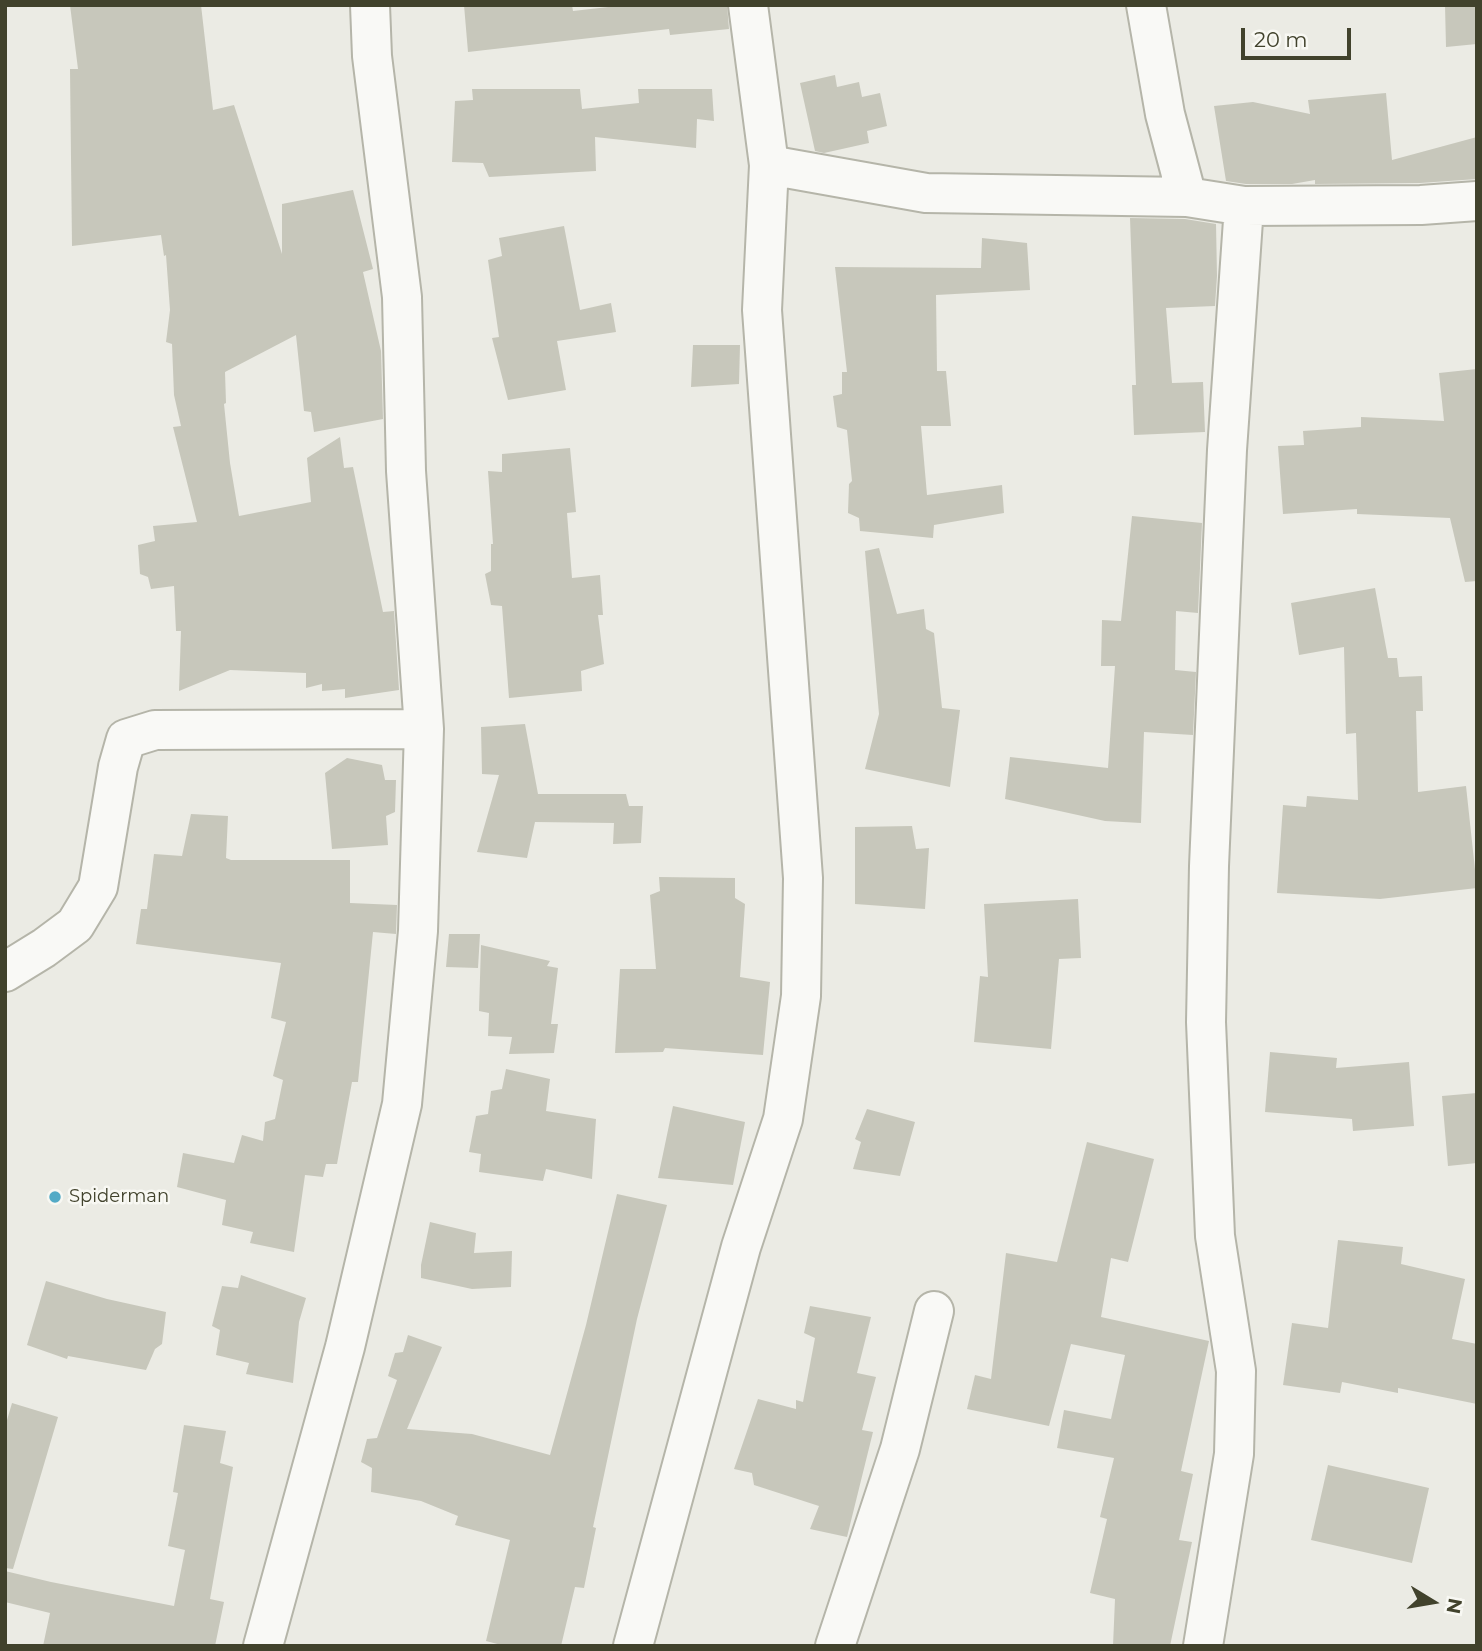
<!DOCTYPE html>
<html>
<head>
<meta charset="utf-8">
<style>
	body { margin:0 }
	#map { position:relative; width:1482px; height:1651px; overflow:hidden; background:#ebebe4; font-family:Montserrat,sans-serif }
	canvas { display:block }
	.frame { position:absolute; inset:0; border:7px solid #41422c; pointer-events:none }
	.north { position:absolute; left:1398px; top:1567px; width:70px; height:70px; -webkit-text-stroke:5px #f8f8f3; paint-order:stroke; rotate:101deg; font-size:19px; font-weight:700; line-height:28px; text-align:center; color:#41422c }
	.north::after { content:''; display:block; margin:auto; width:24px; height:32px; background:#41422c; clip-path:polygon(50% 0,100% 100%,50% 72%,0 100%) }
	.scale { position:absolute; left:1241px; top:28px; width:110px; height:32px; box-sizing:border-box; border:4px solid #41422c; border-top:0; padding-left:9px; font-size:21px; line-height:24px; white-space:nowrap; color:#41422c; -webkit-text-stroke:5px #f8f8f3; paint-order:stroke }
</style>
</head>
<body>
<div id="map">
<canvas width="1482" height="1651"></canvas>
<div class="frame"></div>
<div class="north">N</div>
<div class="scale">20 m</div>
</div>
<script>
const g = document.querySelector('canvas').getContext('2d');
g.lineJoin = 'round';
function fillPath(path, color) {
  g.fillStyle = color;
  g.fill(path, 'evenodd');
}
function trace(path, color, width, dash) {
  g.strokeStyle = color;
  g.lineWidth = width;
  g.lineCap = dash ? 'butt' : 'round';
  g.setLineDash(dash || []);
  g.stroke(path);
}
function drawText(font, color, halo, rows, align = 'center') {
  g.font = font + ' Montserrat,sans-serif';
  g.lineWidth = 5;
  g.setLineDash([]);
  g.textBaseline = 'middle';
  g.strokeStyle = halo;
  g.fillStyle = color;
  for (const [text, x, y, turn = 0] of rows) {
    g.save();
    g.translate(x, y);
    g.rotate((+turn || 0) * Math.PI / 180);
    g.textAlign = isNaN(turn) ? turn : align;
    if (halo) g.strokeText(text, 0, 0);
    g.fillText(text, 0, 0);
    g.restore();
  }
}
fillPath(new Path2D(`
	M70 5H201L213 110 234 105 282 254V204L353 190 373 269 363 272 381 351 383 419 314 432 311 412 304 411 296 335 225 372 226 403 224 404 230 463 239 516 311 502 307 458 340 437 344 468 353 467 383 612 394 611 399 690 345 698V689L322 691V684L306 688V673L230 670 179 691 181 631H176L174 586 151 589 148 577 140 574 138 545 155 541 153 526 197 522 173 427 181 426 174 395 172 344 166 342 170 310 166 255 164 256 161 235 72 246 70 69H78Z
	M464 5H572L573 11 626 5H727L729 29 670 35 669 29 468 52Z
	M1445 5H1477V44L1446 47Z
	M835 75 837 87 859 82 862 97 880 93 887 126 867 131 869 143 824 153 815 151 800 83Z
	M472 89H580L582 109 639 103 638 89H712L714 121 697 119 696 148 595 137 596 171 489 177 483 163 452 162 455 101 473 100Z
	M1386 93 1392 160 1477 137V179L1420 183 1315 184V180L1292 184H1246L1226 181 1214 106 1253 102 1310 114 1308 100Z
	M1130 218 1185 219 1216 224 1217 276 1215 306 1166 308 1172 383 1203 382 1205 432 1134 435 1132 385H1136Z
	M564 226 580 310 611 303 616 332 557 341 566 390 508 400 492 338 499 337 488 260 502 256 499 238Z
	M982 238 1027 243 1030 290 936 295 937 371H946L951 426H921L927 495 1002 485 1004 513 934 525 933 538 860 531 859 518 848 513 849 484 852 481 847 430 837 427 833 396 842 394V372H847L835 267 981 268Z
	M693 345H740L739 384 691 387Z
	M1477 369V581L1465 582 1450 518 1357 514V509L1283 514 1278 446 1304 445 1303 431 1361 427V417L1444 421 1439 373Z
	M570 448 576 512 567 513 572 578 600 575 603 615H598L604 664 581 671 582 691 509 698 502 606 491 605 485 574 491 571V544H493L488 471 502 472V454Z
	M1132 516 1202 523 1198 613 1176 611 1175 670 1196 672 1193 735 1144 732 1141 823 1105 821 1005 799 1010 757 1108 768 1115 666H1101L1102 620 1121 621Z
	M879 548 897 614 924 609 926 629 934 633 942 708 960 710 950 787 865 769 879 714 865 551Z
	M1375 588 1388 658H1397L1399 677 1422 676 1423 711H1416L1418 792 1466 786 1477 888 1380 899 1277 893 1283 805 1306 807 1307 796 1358 800 1356 733 1346 734 1344 647 1299 655 1291 603Z
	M525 724 538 794H626L629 806H643L641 843 613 844 614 823 535 822 527 858 477 852 499 775 482 774 481 727Z
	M347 758 382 765 385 780H396L395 812 386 816 388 845 332 849 325 773Z
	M191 814 228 816 226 858 231 860H350V903L397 905 396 934 373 932 358 1082H352L337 1164H326L323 1177 305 1175 294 1252 250 1243 253 1232 222 1225 226 1200 177 1187 183 1153 234 1163 242 1135 263 1141 265 1122 275 1119 283 1080 273 1076 286 1022 271 1018 281 963 136 944 141 909H147L154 854 182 856Z
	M912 826 916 849 929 848 925 909 855 904V827Z
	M659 877 735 878V898L745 904 740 977 770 982 763 1055 665 1048 663 1052 615 1053 620 969H656L650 895 660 891Z
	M1078 899 1081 958 1059 959 1051 1049 974 1042 980 976 988 977 984 904Z
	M449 934H480L478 968 446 967Z
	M481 945 550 961 547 966 558 968 551 1024H558L554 1053 509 1054 512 1037 488 1036 489 1013 479 1011Z
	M1270 1052 1337 1058 1336 1068 1409 1062 1414 1126 1353 1131 1352 1119 1265 1112Z
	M506 1069 550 1079 546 1111 596 1119 592 1179 546 1169 543 1181 479 1172 481 1154 469 1152 476 1116 488 1114 491 1091 502 1089Z
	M1477 1093V1163L1448 1166 1442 1096Z
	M673 1106 745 1122 733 1185 658 1178Z
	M867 1109 915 1122 900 1176 853 1169 861 1142 855 1139Z
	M1087 1142 1154 1159 1128 1262 1111 1258 1101 1317 1209 1341 1181 1471 1193 1474 1179 1540 1192 1542 1170 1646H1113L1115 1599 1090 1593 1107 1519 1100 1517 1114 1458 1057 1448 1064 1410 1111 1419 1125 1355 1071 1344 1049 1426 967 1409 975 1375 991 1379 1006 1253 1057 1262Z
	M617 1194 667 1205 637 1319 593 1527 596 1528 584 1588 575 1587 561 1646H505L486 1641 510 1540 455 1525 458 1516 421 1501 371 1492 372 1468 361 1462 367 1439 377 1438 397 1380 388 1376 395 1353 403 1352 408 1335 442 1347 407 1429 472 1434 550 1455 586 1325Z
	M430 1222 476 1233 474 1253 512 1251 511 1287 472 1289 421 1278V1265Z
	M1338 1240 1403 1247 1401 1264 1465 1279 1452 1339 1477 1344V1404L1398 1388V1393L1342 1382 1340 1393 1283 1385 1292 1323 1328 1328Z
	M241 1275 306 1298 299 1322 293 1383 246 1374 249 1363 216 1355 220 1330 212 1326 222 1286 238 1288Z
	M46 1281 107 1299 166 1312 162 1344 155 1349 146 1370 68 1356 67 1359 27 1345Z
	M810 1306 871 1317 857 1373 876 1377 862 1430 873 1432 847 1537 810 1529 819 1506 754 1485 752 1473 734 1469 758 1399 796 1409V1400L803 1402 815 1338 804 1333Z
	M12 1403 58 1417 13 1569 5 1568V1427Z
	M184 1425 226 1431 220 1463 233 1467 210 1599 224 1602 215 1646H43L50 1613 5 1602V1571L51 1582 174 1606 185 1550 168 1546 178 1493 173 1492Z
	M1328 1465 1429 1488 1412 1563 1311 1540Z`), '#c7c7bb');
const minor = new Path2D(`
	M1146 5 1165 114 1187 197
	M769 165 926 193 1187 197 1244 206 1421 205 1477 201
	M5 972 44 948 75 925 98 887 118 767 126 739 155 730 424 729
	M263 1646 345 1347 402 1104 418 931 424 729 406 471 402 297 372 56 370 5
	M633 1646 741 1247 783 1119 801 996 803 878 762 310 769 165 748 5
	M835 1646 900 1449 934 1311
	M1203 1646 1234 1454 1236 1371 1215 1236 1206 1022 1209 866 1227 450 1244 206`);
trace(minor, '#b5b5a9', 42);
trace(minor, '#f9f9f6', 38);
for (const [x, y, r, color] of [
	[55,1197,7,"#53aac6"]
]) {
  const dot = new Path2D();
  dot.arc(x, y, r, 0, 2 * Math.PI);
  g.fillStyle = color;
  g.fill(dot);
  trace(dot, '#f8f8f3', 2.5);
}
drawText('18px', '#41422c', '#f8f8f3', [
	["Spiderman",69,1197]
], 'left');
</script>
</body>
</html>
